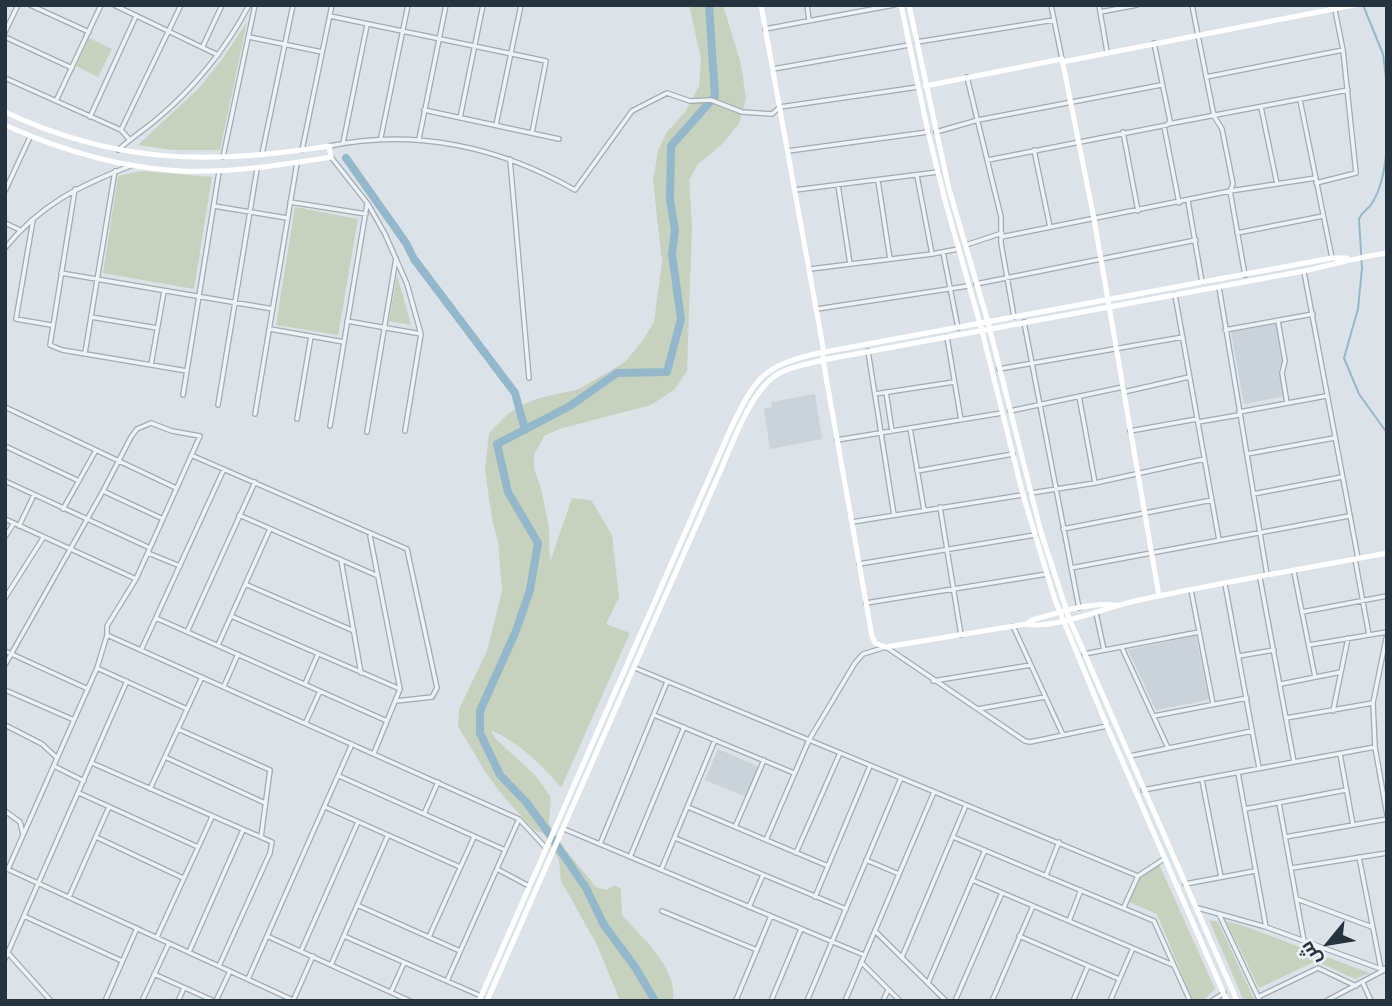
<!DOCTYPE html>
<html>
<head>
<meta charset="utf-8">
<style>
	body { margin:0 }
	#map { position:relative; width:1392px; height:1006px; overflow:hidden; background:#dce3e8; font-family:"Nunito Sans",Cairo,sans-serif }
	canvas { display:block }
	.frame { position:absolute; inset:0; border:7px solid #25333f; pointer-events:none }
	.north { position:absolute; left:1294px; top:908px; width:70px; height:70px; -webkit-text-stroke:5px #ecf1f5; paint-order:stroke; rotate:240deg; font-size:19px; font-weight:700; line-height:28px; text-align:center; color:#25333f }
	.north::after { content:''; display:block; margin:auto; width:24px; height:32px; background:#25333f; clip-path:polygon(50% 0,100% 100%,50% 72%,0 100%) }
</style>
</head>
<body>
<div id="map">
<canvas width="1392" height="1006"></canvas>
<div class="frame"></div>
<div class="north">ش</div>
</div>
<script>
const g = document.querySelector('canvas').getContext('2d');
g.lineJoin = 'round';
function fillPath(path, color) {
  g.fillStyle = color;
  g.fill(path, 'evenodd');
}
function trace(path, color, width, dash) {
  g.strokeStyle = color;
  g.lineWidth = width;
  g.lineCap = dash ? 'butt' : 'round';
  g.setLineDash(dash || []);
  g.stroke(path);
}
fillPath(new Path2D(`
	M1276 324 1283 360 1279 370 1285 396 1244 404 1231 332Z
	M815 394 822 439 770 449 764 409 772 407 771 402Z
	M1196 636 1209 700 1156 710 1128 650Z
	M718 749 759 767 746 797 705 780Z`), '#cad2da');
fillPath(new Path2D(`
	M689 5H723L741 64 746 99 739 124 721 145 698 164 689 180 692 226 687 371 675 389 651 405 559 429 544 436 534 455V469L541 488 549 528 550 562 572 498 591 500 612 535 619 597 606 624 630 633 561 788C542 764 519 743 491 730L495 738 536 776 551 797 549 823 565 849 596 887 606 890 615 885 621 889 622 915C642 938 678 968 673 1001H620L597 945 561 881 559 860 544 834 534 830 503 796 484 770 458 726 459 709 487 651 502 591 498 542 492 519 485 470 489 433 509 413 522 405 536 399 579 389 625 362 641 343 654 322 662 262 653 181 658 151 666 133 685 112 699 86 701 59Z
	M247 22 220 150H172L138 145 199 88 221 61Z
	M89 38 112 49 98 77 76 66Z
	M141 171 212 177 194 289 103 273 118 176Z
	M295 207 358 219 338 335 276 325Z
	M397 275 411 325 389 321Z
	M1159 864 1215 989 1202 1001H1193L1157 914 1129 902 1138 879Z
	M1209 920 1218 922 1255 1001H1244Z
	M1226 921 1244 926 1370 973 1355 979 1316 961 1259 988Z`), '#c6d2bd');
trace(new Path2D(`
	M1363 5 1383 54 1387 86
	M1387 147C1385 166 1382 190 1370 206 1365 211 1362 212 1359 219L1362 268 1358 309 1344 358 1359 394 1387 433`), '#94b8cb', 2);
trace(new Path2D(`
	M346 158 406 243 414 259 515 393 525 430
	M655 1001 635 967 604 925 586 888 543 825 526 802 500 775 480 733V711L516 631 530 590 538 543 508 492 497 444 570 406 617 373 667 372 681 319 672 254 675 231 670 199 671 146 715 96 709 5`), '#94b8cb', 8);
const street = new Path2D(`
	M30 5 89 32
	M114 5 218 55
	M807 5 809 20
	M1051 5 1062 59
	M1099 5 1107 52
	M1192 5 1214 116 1222 129 1233 184 1230 191 1245 275
	M1100 12 1137 5
	M330 16 546 61 532 133
	M765 29 894 5
	M5 32 18 5
	M5 37 72 68
	M249 37 322 52
	M917 42 1054 20
	M203 46 222 5
	M773 69 909 45
	M967 77 1001 217V243L1014 317
	M1206 77 1343 50
	M5 78 121 130 130 140
	M1300 100 1332 258
	M56 101 101 5
	M1261 107 1277 184
	M424 110 559 139
	M90 117 136 16
	M460 118 483 5
	M1168 124 1348 90
	M496 125 521 5
	M1164 126 1179 203
	M121 130 181 5
	M936 132 978 120 1161 85
	M1123 132 1138 211
	M381 137 408 5
	M419 139 446 5
	M343 143 367 25
	M329 146C415 128 500 147 575 190L632 111 667 93 690 101 711 100 742 112 772 114 780 107 918 87
	M118 150C130 139 144 130 157 119 193 89 227 48 249 5
	M302 150 332 5
	M1034 150 1050 227
	M788 151 928 132
	M262 154 293 5
	M223 157 255 5
	M331 157 368 204 385 234 407 284 421 334 405 431
	M510 159 529 378
	M988 160 1167 125 1170 121 1154 43
	M917 176 932 254
	M878 181 890 259
	M1316 183 1356 173 1343 50 1334 5
	M838 185 850 264
	M75 189 50 345 62 350 187 371
	M795 190 938 172
	M5 191 30 137
	M1188 201 1202 282
	M290 202 366 214
	M214 206 287 218
	M33 220 16 319 51 325
	M5 223 20 230
	M1237 233 1323 216
	M1001 237 1230 191 1316 178
	M966 245 1002 233
	M5 248C41 204 79 186 130 166
	M943 252 958 328
	M810 269 932 254 958 249
	M1304 272 1358 558
	M61 273 273 309
	M976 284 1196 240
	M1219 287 1267 575
	M1175 295 1219 540
	M817 309 968 286
	M91 317 157 328
	M347 321 421 334
	M1278 321 1285 361 1282 373 1287 403
	M1024 322 1079 608
	M270 329 344 342
	M1225 330 1313 314
	M947 337 961 420
	M868 351 894 515
	M85 353 115 171
	M151 365 164 291
	M999 369 1183 337
	M886 392 892 431
	M1124 392 1189 377
	M875 394 954 382
	M183 395 219 172
	M1079 396 1095 483
	M218 405 257 169
	M5 407 176 488
	M1010 411 1123 387
	M1239 412 1326 396
	M255 414 297 163
	M297 419 311 336
	M1198 422 1239 415
	M330 426 367 204
	M910 428 924 510
	M1130 431 1197 419
	M367 432 396 258
	M837 440 1002 413
	M5 446 79 481
	M1247 454 1334 438
	M191 455 407 549 437 688 432 697 396 701
	M917 471 1013 454
	M5 481 150 548
	M103 491 163 519
	M1031 493 1095 483 1204 459
	M1253 494 1342 477
	M940 507 961 635
	M63 509 95 452
	M239 515 378 576
	M5 519 136 579
	M852 522 1022 495
	M19 526 34 495
	M1063 529 1212 500
	M370 536 400 689 374 753
	M5 537 14 523
	M148 553 180 566
	M1355 559 1369 635
	M341 560 361 673
	M859 564 1035 535
	M1071 568 1349 516
	M1294 572 1315 677
	M1260 578 1294 762
	M245 584 354 631
	M1225 584 1259 768
	M1191 590 1213 704
	M5 598 43 538
	M866 603 1047 574
	M1302 612 1387 596
	M1096 613 1104 650
	M231 616 400 689
	M156 618 387 721
	M1013 626 1063 735
	M187 632 255 482
	M1387 634 1373 703 1375 747 1387 815
	M107 635 519 819 546 848
	M218 645 270 529
	M1309 645 1387 632
	M142 648 224 469
	M1122 648 1168 748
	M5 651 88 689
	M1084 654 1199 632
	M1239 656 1274 650
	M5 665 103 491 131 437 137 429 151 423 172 431 200 436 136 579 107 626V635L97 668 8 869
	M97 668 187 709
	M635 668 1138 876
	M933 681 1031 665
	M305 684 318 654
	M1281 684 1341 672
	M224 686 238 654
	M5 690 74 720
	M978 709 1045 697
	M1333 711 1348 638
	M654 715 794 773
	M1154 716 1247 698
	M1286 718 1373 703
	M306 722 320 691
	M5 725 42 744 56 757
	M178 729 270 770 261 837
	M1340 754 1353 825
	M1130 756 1252 731
	M165 757 265 803
	M92 763 272 842 270 853 219 966
	M54 766 84 781
	M1238 773 1266 927
	M339 776 505 850
	M1202 780 1221 877
	M150 789 202 677
	M1143 790 1375 747
	M79 793 198 847
	M1279 803 1304 941
	M325 807 460 867
	M688 807 828 866
	M1245 809 1346 790
	M5 811 20 822 23 834
	M424 814 438 782
	M735 827 764 760
	M564 829 864 955
	M96 837 183 878
	M953 837 1154 921 1190 1001
	M1285 837 1387 819
	M675 838 846 909
	M766 840 809 740 855 663 863 654 886 647 1025 741 1030 742 1107 726
	M600 844 667 682
	M796 853 840 753
	M630 857 684 727
	M1359 857 1381 969
	M866 860 899 874
	M5 868 295 1001
	M1292 868 1387 853
	M497 869 529 886
	M661 870 715 740
	M1046 875 1059 842
	M972 880 1173 965
	M1185 884 1255 871
	M69 897 109 807
	M815 897 870 766
	M1297 899 1372 927
	M357 905 460 951
	M749 907 763 875
	M1124 907 1138 876 1164 859
	M1198 908 1266 927 1381 969 1387 968
	M662 911 757 950
	M1219 914 1260 1001
	M24 916 122 961
	M1069 921 1081 890
	M875 931 946 1001
	M267 936 410 1001
	M344 936 481 996
	M1019 936 1119 979
	M157 937 212 817
	M429 937 474 837
	M301 951 358 822
	M189 952 243 830
	M8 953 51 1001
	M902 957 966 805
	M5 959 127 681
	M861 962 900 1001
	M331 965 388 835
	M154 974 214 1001
	M248 979 352 744
	M447 981 519 819
	M928 983 985 850
	M1363 983 1371 1001
	M391 992 404 963
	M1258 997 1318 968 1356 986
	M736 1000 771 916
	M105 1001 137 928
	M142 1001 169 943
	M178 1001 184 988
	M216 1001 230 971
	M293 1001 313 956
	M771 1001 801 929
	M807 1001 901 778
	M845 1001 934 792
	M883 1001 888 990
	M955 1001 1002 893
	M992 1001 1033 906
	M1073 1001 1088 966
	M1110 1001 1133 948
	M1212 1001 1224 993
	M1326 1001 1386 969`);
trace(street, '#a1abb2', 6);
trace(street, '#eff3f6', 3.5);
trace(new Path2D(`
	M761 5 823 347V360L872 636 875 643 886 647 1026 624C1052 630 1108 607 1135 601 1218 583 1303 569 1387 553
	M901 5 928 132 946 204 982 331 1023 495 1055 600 1107 726 1227 1001
	M909 5 949 189 988 322 1041 532 1069 618 1237 1001
	M1062 62 1354 5
	M925 86 1062 59 1094 219 1159 596
	M5 112C116 164 211 165 329 146L331 157C282 165 231 173 182 171 122 168 60 150 5 125
	M1026 624 1032 620C1057 613 1089 602 1115 605
	M479 1001 731 428C756 377 762 366 819 353L1332 258H1347
	M487 1001 716 481C730 451 750 388 780 373 793 366 809 364 823 360L1304 271C1332 265 1358 257 1387 253`), '#fff', 5);
</script>
</body>
</html>
